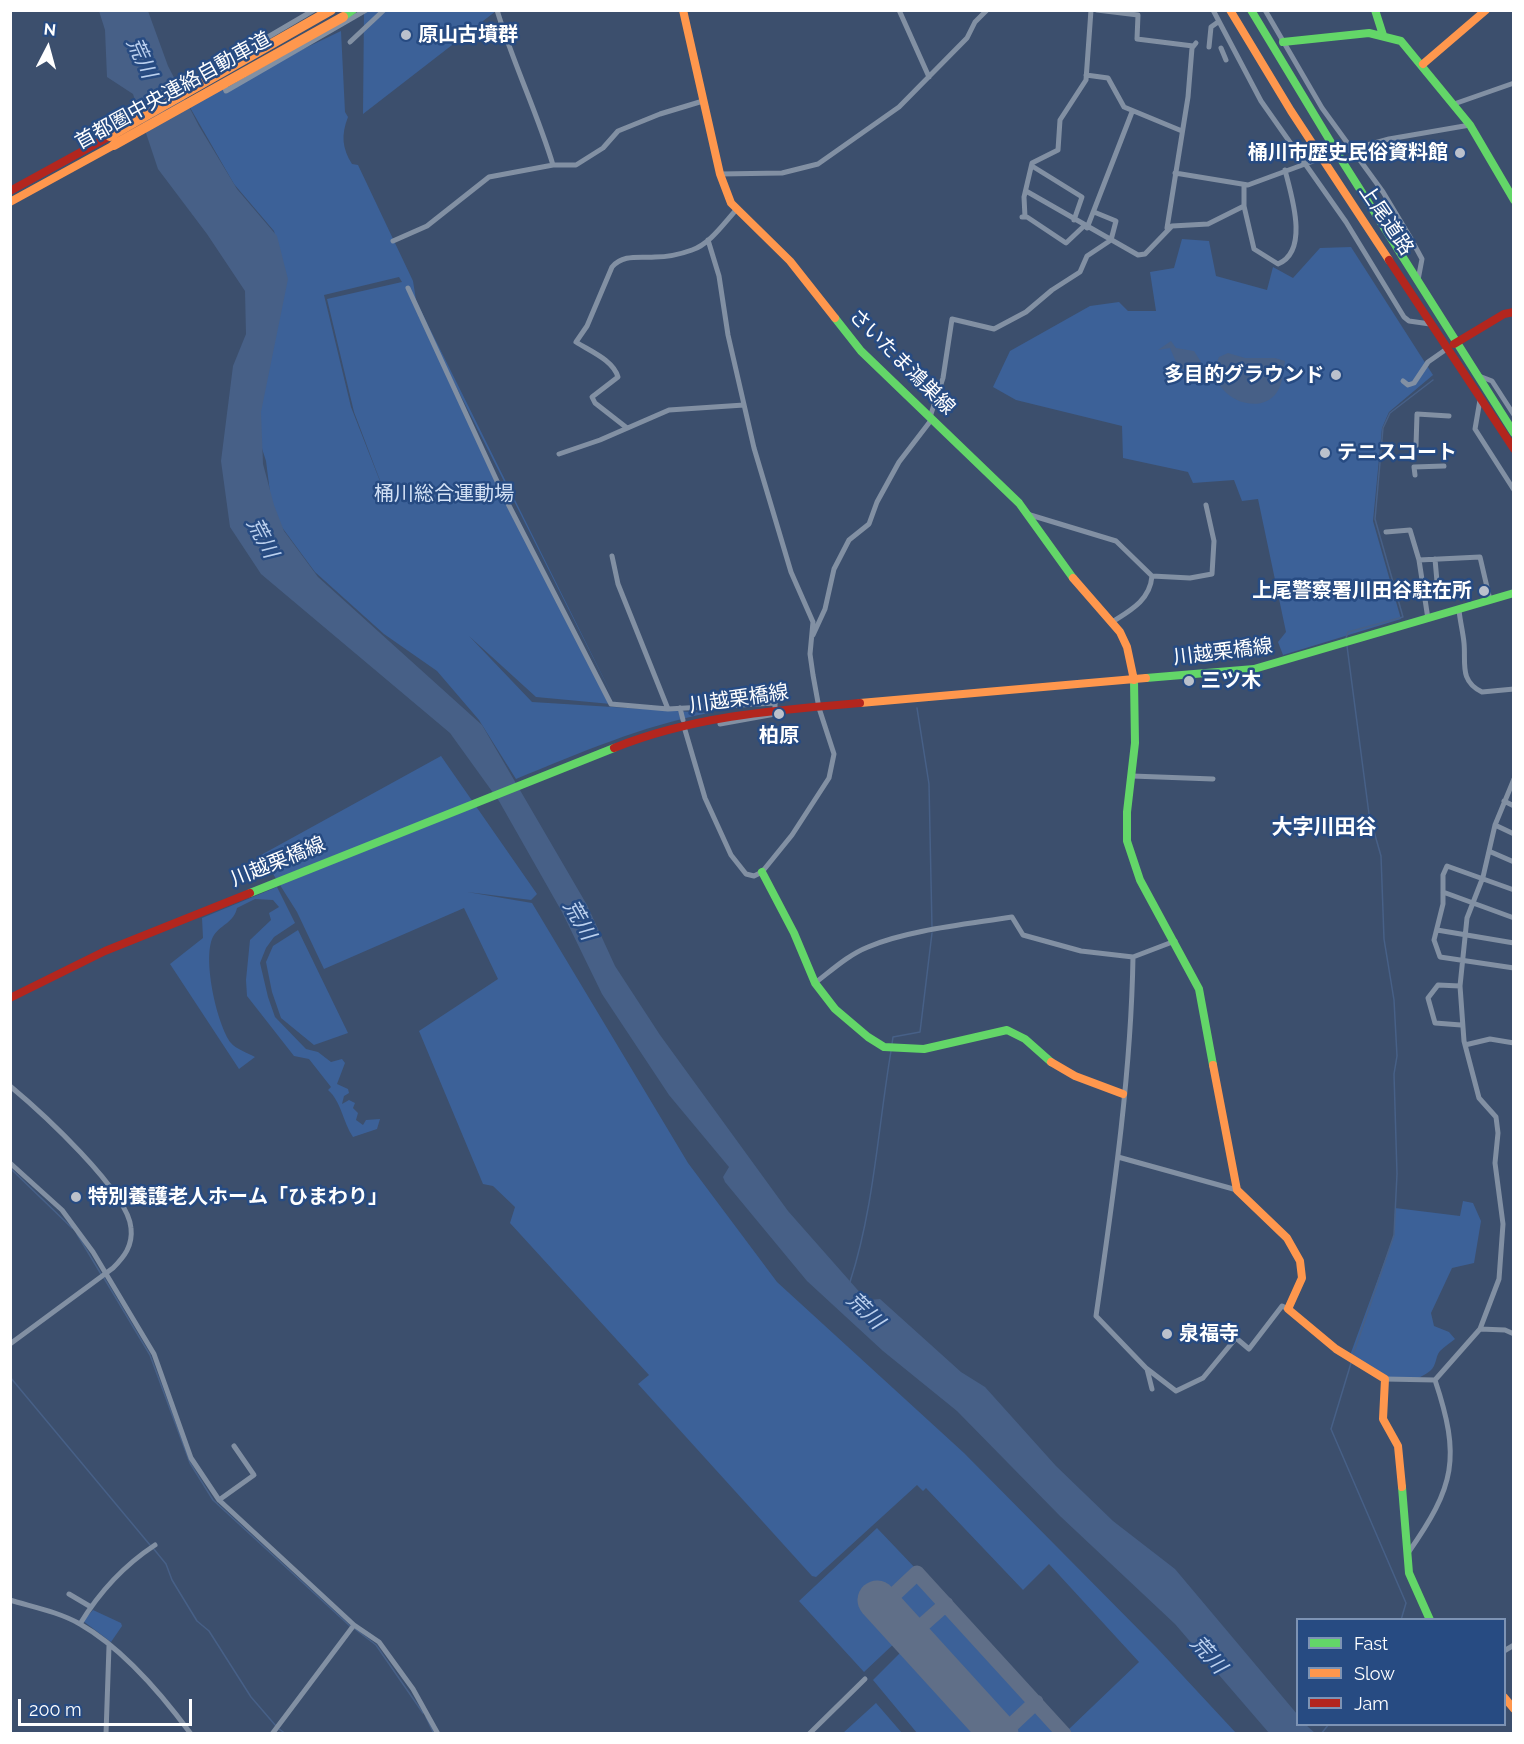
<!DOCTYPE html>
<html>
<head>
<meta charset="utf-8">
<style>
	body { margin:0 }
	#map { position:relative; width:1524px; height:1744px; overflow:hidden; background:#3c4f6d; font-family:Raleway,sans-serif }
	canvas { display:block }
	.frame { position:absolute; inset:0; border:12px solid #fff; pointer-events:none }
	.legend { position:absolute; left:1296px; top:1618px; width:210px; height:108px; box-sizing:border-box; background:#274b82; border:2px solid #7d93b4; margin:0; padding:8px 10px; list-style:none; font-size:18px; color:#fff }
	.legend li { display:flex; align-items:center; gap:12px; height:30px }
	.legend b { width:30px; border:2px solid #7d93b4 }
	.north { position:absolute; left:18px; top:18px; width:60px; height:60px; -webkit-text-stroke:4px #274b82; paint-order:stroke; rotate:6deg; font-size:16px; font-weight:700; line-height:24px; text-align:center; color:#fff }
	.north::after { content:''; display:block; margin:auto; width:21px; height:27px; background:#fff; clip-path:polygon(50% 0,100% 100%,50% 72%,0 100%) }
	.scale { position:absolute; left:18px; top:1699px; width:174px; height:27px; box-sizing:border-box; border:3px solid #fff; border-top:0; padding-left:8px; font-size:18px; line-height:21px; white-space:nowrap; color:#fff; -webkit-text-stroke:4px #274b82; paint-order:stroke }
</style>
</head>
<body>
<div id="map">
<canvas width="1524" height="1744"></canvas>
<div class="frame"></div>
<ul class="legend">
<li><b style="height:8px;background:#63d668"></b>Fast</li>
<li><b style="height:8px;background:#ff974d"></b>Slow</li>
<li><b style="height:8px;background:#b3261e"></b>Jam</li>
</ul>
<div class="north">N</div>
<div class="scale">200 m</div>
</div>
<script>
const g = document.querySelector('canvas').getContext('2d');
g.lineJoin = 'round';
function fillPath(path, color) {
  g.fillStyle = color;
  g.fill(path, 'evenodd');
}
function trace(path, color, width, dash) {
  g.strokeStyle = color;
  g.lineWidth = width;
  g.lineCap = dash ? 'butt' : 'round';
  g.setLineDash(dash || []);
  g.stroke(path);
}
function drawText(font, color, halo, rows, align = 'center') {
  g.font = font + ' Raleway,"Noto Sans JP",sans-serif';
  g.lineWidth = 5;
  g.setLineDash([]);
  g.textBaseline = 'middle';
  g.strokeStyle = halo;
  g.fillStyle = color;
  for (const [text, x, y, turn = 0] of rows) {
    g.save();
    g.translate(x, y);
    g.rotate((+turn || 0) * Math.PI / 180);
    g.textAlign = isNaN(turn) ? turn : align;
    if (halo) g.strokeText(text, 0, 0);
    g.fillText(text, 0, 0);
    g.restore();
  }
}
fillPath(new Path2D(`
	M364 11H496L363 114Z
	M341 31 345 112 348 117C341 135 342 148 352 164L358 165 413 281 416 300 428 325 617 705 423 321 502 492 611 704 536 697 469 636 532 702 709 713C641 726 580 753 516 779L479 720 437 671 384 634 315 572 281 526 271 500 266 461 258 436V406L285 274 274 231 234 184 188 104ZM399 277 402 282 327 299 354 412 392 512 351 407 324 295Z
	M1182 239 1209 241 1216 276 1267 290 1273 267 1293 278 1320 248 1351 247 1433 375 1389 412 1382 428 1373 521 1401 619 1283 655 1278 642 1286 632 1258 499 1242 501 1234 480 1193 483 1188 472 1123 458 1122 426 1016 400 993 387 1010 351 1090 306 1119 302 1128 311H1156L1150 272 1174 268Z
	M441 756 537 894 531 900 467 892 532 903 688 1163 777 1282 964 1453 1157 1648 1236 1733H1071L1068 1730 1139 1662 1049 1564 1023 1590 926 1488 923 1491 917 1485 816 1577 812 1576 638 1384 649 1375 510 1223 515 1207 493 1186 483 1184 419 1031 498 979 464 908 324 969 297 912 261 855Z
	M277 887 295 923 274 937 266 948 260 963 268 997 275 1017 306 1049 318 1052 331 1062 342 1059 345 1063 337 1084 348 1089 349 1093 344 1096 342 1104 349 1100 355 1103 353 1108 358 1113 356 1120 363 1125 366 1120 380 1119 377 1129 353 1137C343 1122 341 1101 328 1090L331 1087 309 1059 294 1056 247 996 246 980 250 940 271 920 269 913 279 907 273 900 255 899 237 908C234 922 222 924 214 935 201 955 217 1025 231 1043 236 1049 248 1053 255 1057L239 1069 170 964 203 938 202 918Z
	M298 930 348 1033 314 1045 281 1018 272 992 266 962 273 946Z
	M1463 1201 1473 1203 1481 1221 1474 1263 1452 1268 1431 1313 1434 1326 1449 1332 1455 1339C1450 1343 1444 1347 1440 1351 1435 1357 1437 1365 1430 1371 1401 1393 1375 1373 1349 1358L1394 1235 1395 1208 1460 1216Z
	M877 1528 917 1570 888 1595 883 1591 867 1607 899 1639 864 1672 799 1601Z
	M916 1580 938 1601 915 1623 894 1602Z
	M93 1610 121 1623 122 1626 111 1642 83 1621Z
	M945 1611 1027 1703 1004 1723 922 1632Z
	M905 1648 984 1733H917L873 1680Z
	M876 1703 902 1733H843Z
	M1035 1711 1056 1733H1012L1011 1732Z`), '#3c6198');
fillPath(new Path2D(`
	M99 11H148L168 66 199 126 237 189 277 236 288 279 261 412 263 464 274 505 284 531 318 577 482 725 587 905 615 966 660 1035 788 1211 863 1296 870 1300 880 1299 961 1372 985 1387 1056 1466 1113 1521 1175 1569 1297 1714 1298 1724 1306 1725 1315 1733H1269L1175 1624 1060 1516 957 1411 883 1351 807 1281 725 1182 723 1177 729 1167 669 1095 602 994 562 912 499 801 450 733 261 574 230 527 221 461 233 366 246 334 245 291 207 234 158 169 133 94 107 77 105 30Z
	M1171 341 1176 348 1194 351 1201 362 1190 369H1179L1170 348 1158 350Z
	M1228 353 1245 358H1275L1285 361C1283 372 1283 383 1277 392 1258 421 1201 392 1219 357Z`), '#476087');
trace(new Path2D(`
	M1346 638 1348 632 1403 617 1375 519 1383 428 1390 413 1433 380
	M1347 646 1369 814 1381 856 1384 939 1394 1000 1397 1056 1394 1074 1397 1174 1394 1235 1353 1355
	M917 708 929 784 932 928
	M892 1044 893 1037 920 1032 932 933
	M10 1168 72 1228
	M77 1234 101 1274
	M104 1278 150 1355 190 1463 213 1500 351 1627
	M850 1282C874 1208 878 1128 891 1051
	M1351 1363 1331 1429 1406 1603 1401 1620
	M10 1377 150 1545
	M153 1548 166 1564 172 1580 197 1621 209 1631 251 1697 276 1726
	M355 1629 376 1645 423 1713
	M426 1717 434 1734
	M279 1729 286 1734
	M1321 1734 1329 1724`), '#476087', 1.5);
trace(new Path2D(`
	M882 1606 917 1573 1064 1734
	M910 1636 946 1604
	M1002 1734 1036 1702`), '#606f88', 15);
trace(new Path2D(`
	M877 1600 999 1734`), '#606f88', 39);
trace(new Path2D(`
	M497 10C513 63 537 112 553 165
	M899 10 929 77
	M1097 10 1138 15 1137 39 1193 46
	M1213 10 1261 101 1346 222 1404 317 1409 321 1430 324
	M1265 10 1322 108 1383 192 1410 237 1422 259 1418 280
	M350 42 384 10
	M1209 47 1211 27 1218 22
	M1221 48 1226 60
	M218 75 215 68 314 10
	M1086 75 1108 78 1124 107 1182 131
	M223 83 226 91 366 10
	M1454 104 1514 83
	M1342 152 1389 139 1470 125
	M1032 166 1082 197 1074 220
	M1175 173 1248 185 1316 160
	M720 174 782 173 818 164 899 107 967 38 975 22 987 10
	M1244 186V206L1254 249 1278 264C1310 251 1291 194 1285 170
	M1026 191 1138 255 1145 254 1172 226 1208 224 1244 206
	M1022 217H1027L1066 243 1084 226
	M1025 217 1024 197 1032 163 1058 150 1060 120 1086 80 1091 10
	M1087 228 1132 112
	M1167 228 1188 97 1192 48 1196 43
	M393 241 427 226 489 177 553 165H576L603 148 618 131 660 114 703 101
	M408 288 502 492 611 704 668 709 775 703V714L720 724
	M1479 376 1492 381 1514 415
	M1403 381 1408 385 1414 383 1428 362 1448 348
	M1480 400 1475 429 1514 490
	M930 417 943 378 952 319 994 329 1026 312 1052 290 1080 272 1087 256 1111 240 1116 221 1094 212
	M627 428 595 403 592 397 618 377C613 360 590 351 576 342L587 326 612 267C623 254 639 258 655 257 666 257 681 254 692 250 710 244 724 223 737 209
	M1416 446 1417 414 1449 416
	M559 454 600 440 669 410 744 405
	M1415 475 1414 467 1444 466
	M1027 514 1116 541 1152 576C1150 600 1131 610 1112 622
	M1386 532 1410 530 1419 560 1428 619
	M612 556 618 584 668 709
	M1419 560 1480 557 1490 600
	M1152 576 1190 578 1212 574 1214 541 1206 505
	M1424 598 1438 593 1435 559
	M1459 610C1460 621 1463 632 1464 643 1466 663 1459 681 1482 692L1514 689
	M813 635 825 609 834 569 849 540 869 524 877 502 899 462 932 419
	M680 708 683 720
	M685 730 705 798 731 855 746 874 754 876 762 872 792 835 829 778 834 754 819 708 813 675 810 654 813 622 791 572 754 448 728 335 719 276 708 240
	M1132 776 1213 779
	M1504 801 1514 806
	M1495 825 1514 834
	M1491 852 1514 862
	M1514 890 1447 866 1443 875V904L1434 940 1440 957 1514 968
	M1443 892 1514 918
	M1437 930 1514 943
	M1133 957C1131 1077 1113 1197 1096 1316L1146 1368 1176 1391 1203 1378 1236 1338 1249 1349 1282 1306 1288 1309
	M815 983C832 970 848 955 868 947 907 930 969 924 1012 917L1023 935 1081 951 1133 957 1175 941
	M1460 986 1438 985 1428 998 1435 1023 1461 1025
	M1465 1045 1490 1039 1514 1043
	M10 1086C40 1111 128 1191 131 1228 133 1246 124 1257 113 1268L10 1344
	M1118 1157 1237 1190
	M10 1163 62 1210 93 1252 154 1354 191 1458 219 1500 354 1625 379 1642 413 1689 438 1734
	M1480 1329 1505 1330 1514 1334
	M1147 1369 1152 1389
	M1385 1379 1435 1380 1480 1329 1499 1279 1503 1224 1495 1163 1498 1133 1496 1117 1479 1098 1464 1041 1460 986 1467 918 1483 877 1495 825 1514 779
	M219 1500 254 1475 234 1446
	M1408 1553C1455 1486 1461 1458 1435 1380
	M69 1594 91 1607
	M10 1600C33 1607 59 1612 80 1624 122 1648 163 1696 191 1734
	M80 1624C100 1591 123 1566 155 1545
	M1504 1651 1514 1645
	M106 1734 109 1646
	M272 1734 354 1625
	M809 1734 865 1679`), '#8290a3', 5);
trace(new Path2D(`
	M1251 10 1344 164 1514 433
	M1375 10 1383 35
	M343 17 353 10
	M1283 42 1369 33 1401 41 1470 125 1514 200
	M835 318 861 351 1019 503 1073 578
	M1146 678 1254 669 1514 593
	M1134 680 1135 743 1127 812V841L1140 880 1199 989 1213 1065
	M762 872 794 933 815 983 835 1009 868 1037 884 1047 924 1049 1007 1030 1025 1039 1051 1062
	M250 893 614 748
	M1402 1487 1409 1573 1430 1620`), '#63d668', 8);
trace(new Path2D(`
	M683 10 720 174 731 203 790 261 835 318
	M1230 10 1291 111 1389 260
	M1423 64 1486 10
	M10 202 114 145
	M1073 578 1120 632 1127 647 1134 680
	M860 703 1146 678
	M1051 1062 1075 1076 1123 1094
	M1213 1065 1237 1190 1287 1238 1300 1261 1302 1278 1288 1309 1336 1349 1385 1379 1383 1419 1398 1446 1402 1487
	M1504 1697 1514 1709`), '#ff974d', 8);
trace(new Path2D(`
	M10 191 110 136
	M1389 260 1514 449
	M1454 344 1504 314 1514 312
	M614 748C693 716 776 710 860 703
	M10 998 105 951 250 893`), '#b3261e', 8);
trace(new Path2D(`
	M110 136 331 10
	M114 145 343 17`), '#ff974d', 10);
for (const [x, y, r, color] of [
	[406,35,6,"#bbc1cc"],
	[1460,153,6,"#bbc1cc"],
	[1336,375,6,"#bbc1cc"],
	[1325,453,6,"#bbc1cc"],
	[1484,591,6,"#bbc1cc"],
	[1189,681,6,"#bbc1cc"],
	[779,714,6,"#bbc1cc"],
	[76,1197,6,"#bbc1cc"],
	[1167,1334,6,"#bbc1cc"]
]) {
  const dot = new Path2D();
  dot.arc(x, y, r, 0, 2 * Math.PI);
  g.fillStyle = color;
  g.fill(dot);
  trace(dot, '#274b82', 2);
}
drawText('bold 20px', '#fff', '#274b82', [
	["原山古墳群",418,35],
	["桶川市歴史民俗資料館",1448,153,"right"],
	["多目的グラウンド",1324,375,"right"],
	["テニスコート",1337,453],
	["上尾警察署川田谷駐在所",1472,591,"right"],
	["三ツ木",1201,681],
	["柏原",779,736,"center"],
	["特別養護老人ホーム「ひまわり」",88,1197],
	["泉福寺",1179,1334]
], 'left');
drawText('20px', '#fff', '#274b82', [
	["首都圏中央連絡自動車道",173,91,-29],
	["上尾道路",1386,220,56],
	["さいたま鴻巣線",902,362,45],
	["川越栗橋線",1223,652,-7],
	["川越栗橋線",739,699,-8],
	["川越栗橋線",278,862,-22]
]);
drawText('20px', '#d3e1f5', '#274b82', [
	["桶川総合運動場",444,494]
]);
drawText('italic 21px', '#bbd0ee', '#274b82', [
	["荒川",141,58,65],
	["荒川",262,538,62],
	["荒川",579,920,60],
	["荒川",865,1311,44],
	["荒川",1208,1655,48]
]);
drawText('bold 21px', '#fff', '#274b82', [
	["大字川田谷",1324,828]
]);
</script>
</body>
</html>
